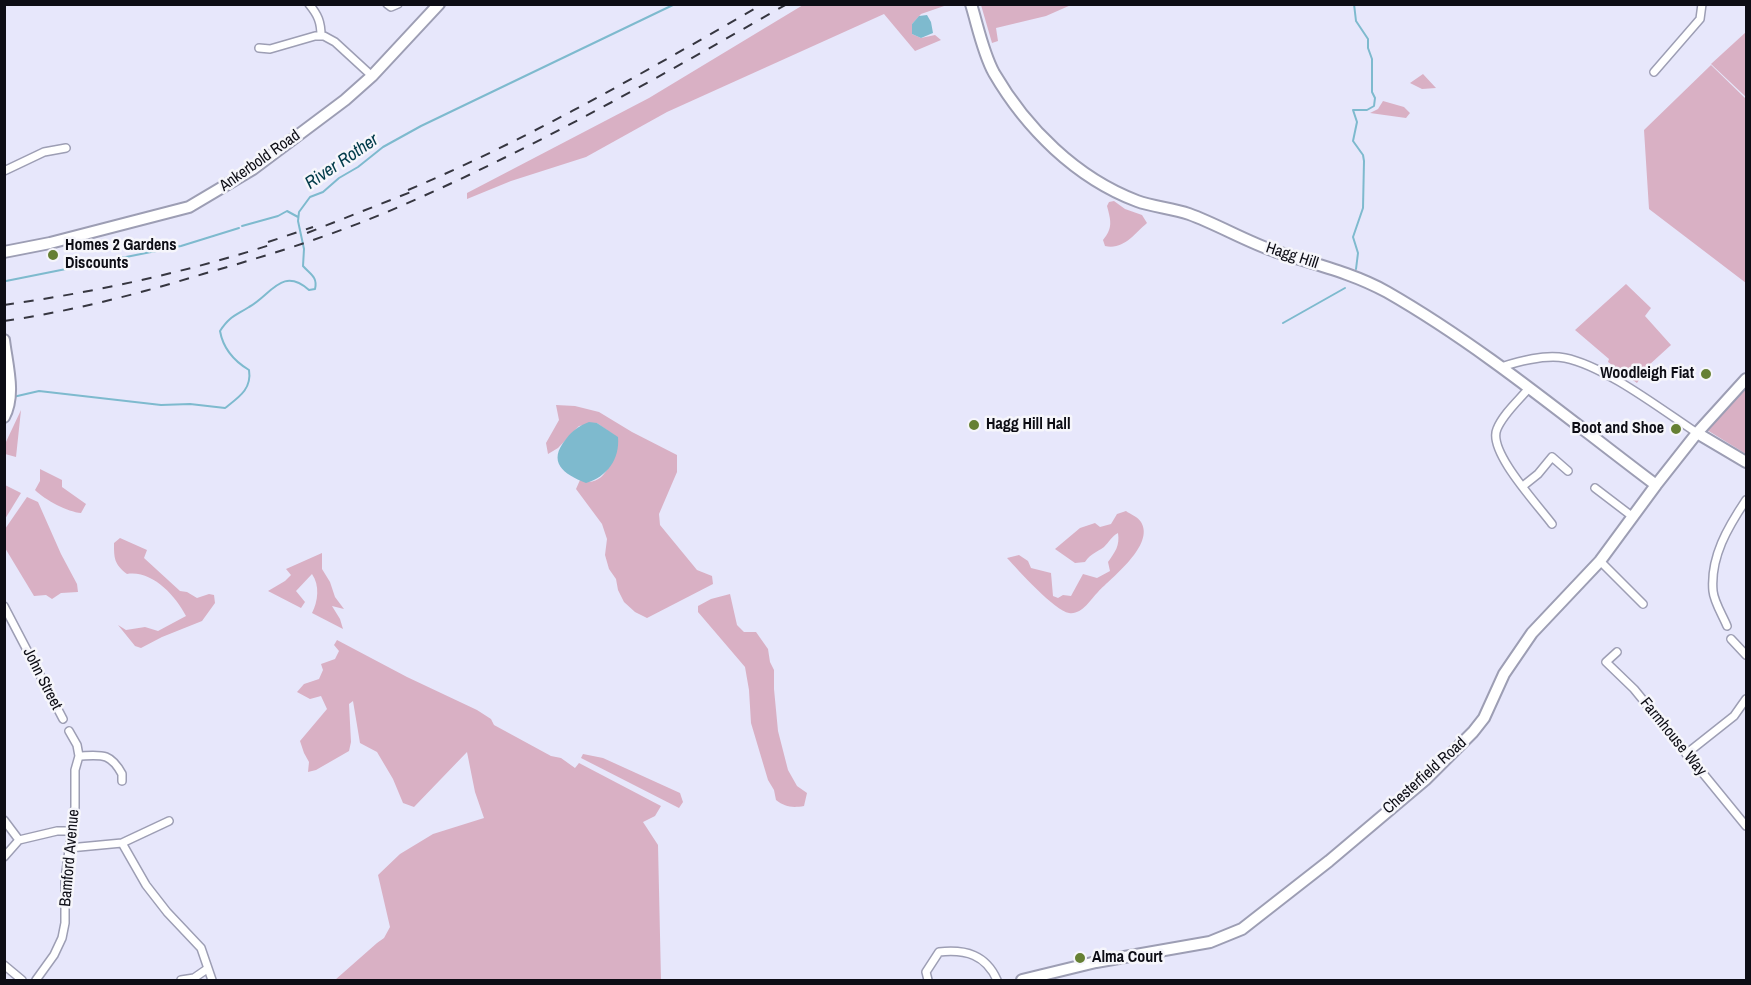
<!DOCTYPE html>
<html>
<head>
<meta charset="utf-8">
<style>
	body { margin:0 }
	#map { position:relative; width:1751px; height:985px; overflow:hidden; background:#e7e7fb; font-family:"Archivo Narrow",sans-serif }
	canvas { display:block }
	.frame { position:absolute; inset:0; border:6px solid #0d0d15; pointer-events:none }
</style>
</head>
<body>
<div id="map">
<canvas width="1751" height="985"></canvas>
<div class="frame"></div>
</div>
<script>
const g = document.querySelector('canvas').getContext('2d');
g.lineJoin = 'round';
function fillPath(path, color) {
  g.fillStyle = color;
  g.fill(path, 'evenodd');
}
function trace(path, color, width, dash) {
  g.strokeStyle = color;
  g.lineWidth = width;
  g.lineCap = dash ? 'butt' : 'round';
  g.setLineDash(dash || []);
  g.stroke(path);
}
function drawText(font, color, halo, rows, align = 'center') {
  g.font = font + ' "Archivo Narrow",sans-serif';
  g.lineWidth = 5;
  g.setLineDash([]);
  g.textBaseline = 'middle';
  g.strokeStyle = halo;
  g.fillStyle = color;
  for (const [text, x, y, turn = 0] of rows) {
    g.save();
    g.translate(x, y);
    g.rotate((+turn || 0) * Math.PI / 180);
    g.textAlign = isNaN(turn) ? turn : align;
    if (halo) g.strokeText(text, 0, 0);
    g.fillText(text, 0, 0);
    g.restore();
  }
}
fillPath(new Path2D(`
	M803 5H947L921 14 912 24V34L921 38 935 35 941 40 915 51 884 14 667 112 586 157 511 181 467 199V193L649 98Z
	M981 5V4L1071 5 1046 16 996 28 998 41 992 43Z
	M1746 32V97L1711 64Z
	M1711 65 1746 99V283L1649 209 1644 130Z
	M1423 74 1436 88 1422 89 1410 83Z
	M1383 101 1404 107 1410 113 1406 118 1370 113 1378 109Z
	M1114 201 1125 209 1142 215 1147 223C1134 234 1124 250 1105 246L1103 240C1113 228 1111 221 1107 206L1109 202Z
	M1626 284 1651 308 1645 316 1671 345 1649 365 1637 383 1608 362 1609 359 1575 330Z
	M1746 387V454L1707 430Z
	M556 405 575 406 599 412 632 432 677 455V472L659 514 660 525 697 570 712 576 713 584 647 618 635 612 624 602 618 590 616 579 609 569 605 555 607 539 602 524 576 489 580 480C606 490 614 456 618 438L597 423 579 426 558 448 548 454 546 443 559 420Z
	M21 410 16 457 5 454V444Z
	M40 469 62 480V487L86 504 81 513C68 512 45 500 35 490L40 481Z
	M5 485 21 493 5 519Z
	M27 497 38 502 61 554 77 584 78 592 61 593 52 599 46 595 34 596 5 548V529Z
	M1126 511C1130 514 1138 517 1141 522 1155 545 1112 577 1098 592 1090 600 1082 615 1069 613 1055 611 1018 570 1007 558L1019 555 1028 561 1031 568 1051 573 1053 596 1058 598 1063 595 1071 596 1083 574 1097 578 1110 571 1108 562C1115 552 1120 546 1118 533 1112 536 1109 542 1104 547 1096 553 1091 553 1085 562L1075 563 1055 549 1080 528 1095 523 1100 527 1111 524 1117 514Z
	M120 538 147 550 144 558 180 591 187 592 197 598 209 594 214 595 215 603 202 621 162 637 141 648 135 646 118 625 126 630 145 627 158 631 186 616C175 595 152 570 127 574 114 564 114 558 114 543Z
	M322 553V569L330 582 335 597 344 609 332 606 340 619 343 629 312 613C318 602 320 585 312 574L296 591 305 602 301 608 268 591 285 581 291 575 286 569Z
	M730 594 737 625 744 632H756L768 649 770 662 774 670V689L778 731 788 770 797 786 807 793 804 806C792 808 785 807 776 800L774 790 768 780 751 723 749 690 745 667 698 612V606L711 599Z
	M337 640 407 677 477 710 491 719 494 725 551 756 561 758 575 768 579 763 661 806 655 816 643 822 658 845 661 980H335L377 943 384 938 390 927 378 875 400 854 433 834 484 818 475 792 467 752 414 807 403 803 393 779 377 752 360 743 353 701 349 704 351 742 349 751 316 770 308 772 309 762 304 753 300 741 327 709 321 696 310 699 297 692 304 684 319 679 323 670 321 664 335 659 339 651 334 645Z
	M583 754 603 758 680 793 683 802 679 808 581 758Z`), '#d9b0c4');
fillPath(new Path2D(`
	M927 15 931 22 933 33 921 38 912 34V24L919 16Z
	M589 422 597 423 618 437C620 459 607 477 586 483 563 474 547 462 566 439 573 430 579 426 589 422Z`), '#7ebace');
trace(new Path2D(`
	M1354 4 1356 21 1368 39V48L1372 59V92L1375 98 1374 106 1367 110H1353L1357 122 1353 141 1363 155 1364 161 1363 208 1353 237 1358 253 1356 269
	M242 226 278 216 287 211 298 217
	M6 281 181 246 239 228
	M1283 323 1345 288
	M13 397 39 391 161 405 190 404 225 408C239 397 252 389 249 370 234 361 223 348 220 331 230 316 235 316 249 307 271 295 282 266 309 290L315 289C318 277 310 274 303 266L304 249 298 221 299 212 310 197 323 192 339 178 358 167 383 147 421 126 675 4`), '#7ebace', 2);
const street = new Path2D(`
	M309 4C318 15 321 22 321 36
	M387 4 391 7 398 4
	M259 48 270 49 315 36H324L335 42 372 76
	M1654 72 1700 19 1702 4
	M4 171 44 152 66 148
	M1501 367C1520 361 1545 354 1565 358 1605 366 1662 410 1697 433
	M1529 388C1519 400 1503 414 1497 429 1487 451 1538 505 1552 524
	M1523 486 1538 474 1552 457 1568 471
	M1595 488 1633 517
	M1600 561 1643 604
	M4 606 63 719
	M1727 626C1723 616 1714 602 1713 591 1710 557 1728 527 1746 500
	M1731 639 1746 655
	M1617 652 1606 662 1634 689 1746 826
	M1686 754 1734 716 1746 699
	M79 756C101 755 110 752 122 774V781
	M4 820 19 840 57 831H71
	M122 843 169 821
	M69 848 122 843 146 885 167 912 201 948 212 980
	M4 857 19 840
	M4 965 22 980
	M36 980 54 955 62 938 65 923V879L75 807V770L79 756 77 745 69 731
	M181 980 194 978 207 969
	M928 980 926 972 939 952C966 949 986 955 997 980`);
const secondary = new Path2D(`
	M971 4C978 27 983 53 994 73 1026 128 1076 178 1137 201 1153 207 1172 208 1189 214 1219 225 1247 242 1277 252 1314 264 1353 273 1387 292 1483 347 1568 419 1656 485
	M4 252 50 243 189 207 253 169 345 100 372 76 439 4
	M4 340C7 365 16 395 4 417
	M1697 433 1746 462
	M1022 980 1096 962 1210 942 1242 929 1329 861 1425 780 1473 732 1484 718 1504 674 1532 633 1600 561 1656 485 1697 433 1746 379`);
trace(street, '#9d9eb4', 10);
trace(secondary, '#9d9eb4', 14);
trace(street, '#fff', 7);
trace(secondary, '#fff', 10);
trace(new Path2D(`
	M408 190C531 138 648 70 763 4
	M307 233 416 190
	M268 242 313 227
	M4 305C96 292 188 272 276 243
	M4 321C73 311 138 294 203 274 270 255 337 234 401 206 534 148 661 76 787 4`), '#363640', 2, [10, 10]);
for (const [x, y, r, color] of [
	[53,255,6,"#668034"],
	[1706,374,6,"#668034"],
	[974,425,6,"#668034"],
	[1676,429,6,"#668034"],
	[1080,958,6,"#668034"]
]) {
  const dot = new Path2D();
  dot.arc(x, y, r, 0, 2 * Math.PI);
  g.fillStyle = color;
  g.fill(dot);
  trace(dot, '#f6f6fb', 2);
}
drawText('16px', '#0d0d15', '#f6f6fb', [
	["Ankerbold Road",260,161,-35],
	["Hagg Hill",1292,256,18],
	["John Street",42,679,63],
	["Farmhouse Way",1673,737,51],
	["Chesterfield Road",1425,776,-42],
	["Bamford Avenue",70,858,-85]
]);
drawText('bold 16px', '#0d0d15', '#f6f6fb', [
	["Homes 2 Gardens",65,246],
	["Discounts",65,264],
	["Woodleigh Fiat",1694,374,"right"],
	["Hagg Hill Hall",986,425],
	["Boot and Shoe",1664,429,"right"],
	["Alma Court",1092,958]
], 'left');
drawText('italic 18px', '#013b49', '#f6f6fb', [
	["River Rother",342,162,-34]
]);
</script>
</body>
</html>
